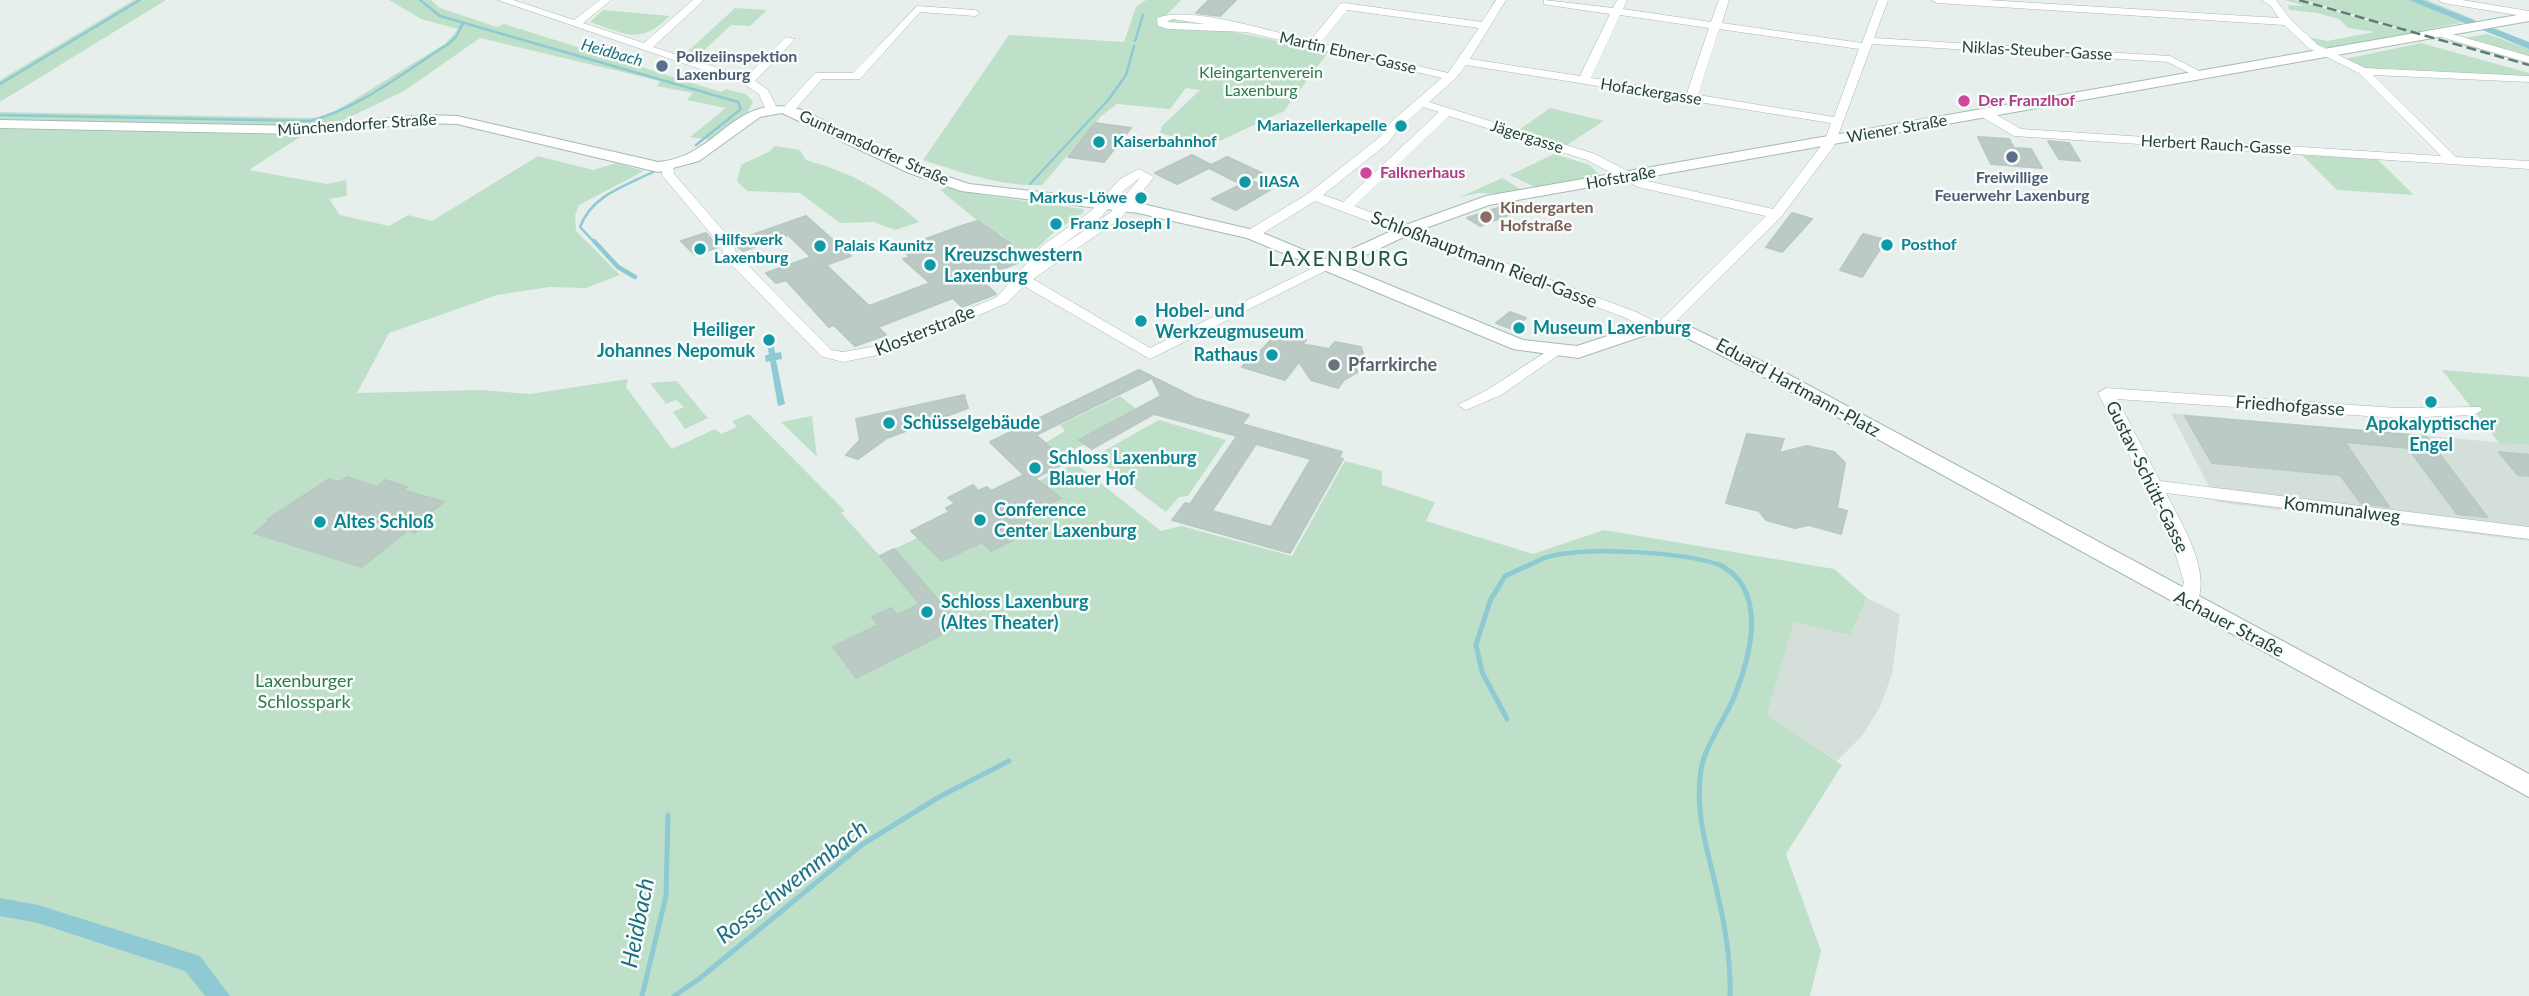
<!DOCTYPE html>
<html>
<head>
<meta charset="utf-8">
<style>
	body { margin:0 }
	canvas { display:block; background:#e6efeb }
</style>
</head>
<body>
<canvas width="2529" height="996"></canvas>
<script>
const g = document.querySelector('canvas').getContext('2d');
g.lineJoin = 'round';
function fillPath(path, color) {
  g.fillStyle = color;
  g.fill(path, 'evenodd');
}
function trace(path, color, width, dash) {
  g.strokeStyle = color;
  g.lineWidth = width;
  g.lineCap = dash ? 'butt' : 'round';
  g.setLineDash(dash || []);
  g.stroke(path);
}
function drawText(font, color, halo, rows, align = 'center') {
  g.font = font + ' Lato,sans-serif';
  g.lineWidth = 5;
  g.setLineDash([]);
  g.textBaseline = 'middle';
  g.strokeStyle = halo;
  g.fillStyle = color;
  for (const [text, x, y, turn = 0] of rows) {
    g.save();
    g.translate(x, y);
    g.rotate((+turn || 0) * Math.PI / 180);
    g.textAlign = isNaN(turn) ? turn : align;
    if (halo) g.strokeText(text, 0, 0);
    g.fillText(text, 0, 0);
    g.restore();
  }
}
fillPath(new Path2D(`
	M2171 413 2529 445V541L2217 502Z
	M1867 598 1900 614 1892 674 1880 707 1862 736 1837 761 1767 714 1794 621 1850 635Z`), '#d4dfda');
fillPath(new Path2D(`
	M134 0H166L0 102V80Z
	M389 0H431L440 8 497 27 504 24 721 92 726 89 746 94 753 102 746 115 712 140 690 137 726 108 687 100 693 93 657 86 660 81 480 38 404 91 333 125 292 127 0 120V112L318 118 331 114 446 43 458 29 421 19Z
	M1146 0H1181L1164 18 1329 51 1284 111 1209 146 1160 133 1162 126 1200 90 1186 88 1170 109 1117 104 1101 116 1042 185C1001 187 961 172 923 160L1009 35 1124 42 1136 7Z
	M2285 0H2294L2400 30 2403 29 2305 0H2427L2476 20 2332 48 2317 45 2308 37 2327 41 2375 32 2348 28 2339 19 2317 13 2289 10 2288 5 2306 6Z
	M735 8 767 10 750 26 731 25 696 58 685 54Z
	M603 10 670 16C639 46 627 34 590 22Z
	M2487 34 2529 49V64L2447 41Z
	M2421 43 2529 73V77L2367 69 2345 59Z
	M1550 108 1604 121 1567 145 1519 130Z
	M0 129 303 135 249 170 327 184 346 180 347 196 329 199 340 215 389 226 408 215 432 221 538 156 593 170 616 163 644 171 579 205 575 215 576 231 620 275 586 288 549 287 497 295 389 333 357 393 480 390 530 394 628 379 626 387 672 449 715 429 721 434 737 427 732 421 749 414 839 505 845 511 841 513 880 556 917 538 942 561 982 542 991 551 1036 529 1025 517 1061 498 1039 481 1075 463 1161 531 1181 526 1292 556 1345 461 1382 471V485L1435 502 1426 521 1533 554 1604 530 1834 569 1867 598 1850 635 1794 622 1767 714 1842 765 1786 854 1821 951 1810 996H0Z
	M775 146 800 150 806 160C854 174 882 189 919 222L895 230 874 222 840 223 800 193 747 191 737 181 741 165 770 151Z
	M1554 154 1590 165 1602 178 1535 187 1510 175Z
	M2302 155 2377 159 2414 195 2337 190Z
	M1502 178 1520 189 1498 194 1479 193 1460 197Z
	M948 187 982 195 1083 209 1084 212 1053 233 1025 260 1006 245 1010 243 1000 234 996 236 940 190Z
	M2442 370 2529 377V445L2499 443Z
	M677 381 704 414 708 418 685 429 673 412 684 407 676 400 666 404 650 383Z
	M1120 396 1136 409 1080 439 1085 444 1061 456 1045 443 1065 431 1060 425Z
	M812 416 817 457 781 422Z
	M1159 420 1226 440 1188 496 1179 497 1166 512 1093 457Z`), '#bfe0c8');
fillPath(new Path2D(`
	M773 340 775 353 781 352 782 359 776 360 785 404 778 406 770 361 766 362 765 356 769 354 766 341Z`), '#8ec9d4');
trace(new Path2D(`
	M420 0 440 16 738 102 741 109 696 145
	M1135 41 1143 15
	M0 84 140 0
	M0 115 310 121C362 107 402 73 447 45L456 37 463 23
	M1030 184 1109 99 1126 75 1134 46
	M595 243 580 227C592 195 625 186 653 172`), '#8ec9d4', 2.5);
trace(new Path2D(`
	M594 241 618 267 635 277
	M1527 566C1534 563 1541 559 1547 557 1586 546 1686 552 1723 566`), '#8ec9d4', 4.5);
trace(new Path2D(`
	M1718 564C1769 588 1751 656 1734 697 1725 719 1704 748 1701 770 1694 814 1709 854 1718 896 1726 930 1731 961 1730 996
	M1507 719 1482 672 1476 645 1490 601 1505 576 1531 564
	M642 996 666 896 668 815
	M674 996 699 979 863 844 939 797 1009 761`), '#8ec9d4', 5);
fillPath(new Path2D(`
	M2409 0H2422L2529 42V49Z
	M0 898 38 905 200 956 230 996H205L185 971 38 923 0 916Z`), '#8ec9d4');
const building = new Path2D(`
	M1209 0H1236L1220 16 1196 13Z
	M1095 123 1131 128 1104 162 1068 157Z
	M1978 137 2009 139 2014 148 2031 149 2042 168 1991 164Z
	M2048 141 2069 143 2080 161 2059 159Z
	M1192 155 1211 165 1227 157 1262 173 1241 184 1209 168 1177 184 1155 173Z
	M1250 180 1270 190 1236 210 1212 199Z
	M1513 203 1516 212 1480 226 1467 218Z
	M1792 213 1812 219 1782 252 1766 247Z
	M806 216 851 256 826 265 869 306 930 283 903 259 910 257 901 248 961 226 978 221 1011 244 1006 245 1025 260 979 278 996 294 962 307 953 298 878 327 886 335 855 346 834 325 829 327 786 280 776 283 766 273 811 257 788 235 743 251 737 246 735 241Z
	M706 233 718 247 695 255 681 241Z
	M1863 234 1886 240 1862 277 1840 270Z
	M1510 312 1526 318 1512 329 1496 323Z
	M1278 332 1306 340 1302 344 1329 349 1335 342 1361 347 1363 354 1355 367 1358 372 1344 380 1338 388 1311 380 1299 362 1285 380 1242 367 1254 353 1258 354Z
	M1139 370 1195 398 1249 415 1242 424 1342 452 1339 458 1343 459 1290 553 1172 520 1185 503 1190 504 1237 436 1154 414 1092 449 1079 440 1161 396 1152 378 1036 435 1067 462 1035 478 1061 498 1025 517 1036 528 991 551 982 542 942 561 911 531 949 512 946 508 955 503 948 498 973 485 978 491 987 487 991 491 1024 475 990 442ZM1256 444 1311 459 1271 527 1212 511Z
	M964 395 968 408 887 438 858 459 846 455 860 440 856 419Z
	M2185 416 2426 436 2487 517 2457 514 2408 448 2345 442 2389 507 2361 503 2340 475 2212 463Z
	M1747 434 1784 439 1779 453 1807 446 1834 452 1845 463 1837 508 1847 511 1841 534 1809 525 1795 528 1766 520 1759 511 1726 503Z
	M2499 452 2529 455V476L2518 475Z
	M347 477 377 487 385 480 407 487 403 490 444 502 423 518 430 520 415 533 408 530 362 567 254 533 268 522V519L329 479 340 482Z
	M894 549 960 625 856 678 833 647 878 625 872 617 891 608 897 615 920 604 880 556Z`);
fillPath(building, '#bbcac4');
trace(building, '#b8c9c2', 2);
const street = new Path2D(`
	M498 0H513L574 20 600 0H611L583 23 644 43 693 0H704L653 47 746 77 786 37 795 39 755 81 768 90 777 108 771 112 765 108 759 94 744 84Z
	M1496 0H1506L1470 59 1580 76 1610 14 1548 5 1544 4V0L1613 8 1617 0H1627L1623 9 1711 22 1719 0H1729L1722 23 1862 43 1878 0H1888L1874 38 2170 56 2207 75 2197 77 2168 62 1872 44 1834 146 1781 217 1669 328 1653 332 1626 318 1315 201 1257 237H1247V231L1309 193 1380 137 1392 121 1442 78 1246 32 1168 29 1158 26 1157 18C1189 5 1274 32 1310 41L1340 4 1344 3 1482 22ZM1347 10 1479 28 1448 73 1320 43ZM1620 15 1709 28 1687 93 1591 78ZM1172 19 1205 24 1167 22ZM1719 29 1859 49 1834 117 1698 95ZM1466 65 1831 123 1824 142 1773 209 1647 181 1595 154 1429 102 1455 79ZM1423 107 1439 112 1343 202 1323 195 1388 143 1400 127ZM1449 116 1587 160 1638 187 1766 216 1658 323 1636 312 1354 206Z
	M1932 0H1987L2279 18 2270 5 2261 0H2276L2291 20 2318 45 2365 68 2529 76V82L2373 75 2456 157 2529 161V169L2014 136 1982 117V111H1990L2021 129 2441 156 2359 73 2310 49 2284 25 1937 3Z
	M2438 0H2462L2529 11V17L2443 3Z
	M917 6 975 10 980 13 975 16 920 12 860 79H822L793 112H785V106L815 73H853Z
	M2438 30 2529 56V63L2434 35 2433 33Z
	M668 162 673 163 674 174 734 243 736 253 831 350 843 352 883 345 997 297 1042 246 1091 211 1120 179 1139 169 1154 177 1121 218 1033 279 1150 348 1325 262 1330 261 1337 265 1150 359 1024 286 1007 303 892 352 843 362 821 356 724 257 722 247 662 175V166ZM1140 178 1111 212 1051 253 1101 217 1124 190Z
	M1555 346 1563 351 1560 354 1501 395 1466 410 1458 405 1489 389Z
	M2106 388 2397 408 2480 407 2482 410 2474 415 2397 418 2117 399 2160 481 2529 527V539L2166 493C2181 523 2214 574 2195 607H2181L2179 602 2184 582 2170 536 2098 393Z`);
const secondary = new Path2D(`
	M2529 13V21L1489 205 1412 233 1343 266 1523 340 1577 346 1647 323 1678 321 1782 371 2529 774V797L1768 379 1675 332H1655L1578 358 1513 349 1247 238 1138 213 961 191 909 173 782 113 760 117 699 161 658 172 457 124 426 123 298 134 0 128V120L298 126 426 115 457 116 658 162C720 157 733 90 802 110L919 167 969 184 1138 203 1258 231 1328 260 1400 227 1486 196Z`);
trace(street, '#a8b8b2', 1);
trace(secondary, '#a4bbb3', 2);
fillPath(street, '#fff');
fillPath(secondary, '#fff');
trace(new Path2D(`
	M2299 0 2529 65`), '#5f7d75', 2.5, [10, 4.5]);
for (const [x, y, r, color] of [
	[662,66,7,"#5c6f8a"],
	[1964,101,7,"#d1479c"],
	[1401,126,7,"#0f9aa8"],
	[1099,142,7,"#0f9aa8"],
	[2012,157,7,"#5c6f8a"],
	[1366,173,7,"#d1479c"],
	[1245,182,7,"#0f9aa8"],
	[1141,198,7,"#0f9aa8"],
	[1486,217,7,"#8d6e63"],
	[1056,224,7,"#0f9aa8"],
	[1887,245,7,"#0f9aa8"],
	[820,246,7,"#0f9aa8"],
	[700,249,7,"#0f9aa8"],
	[930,265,7,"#0f9aa8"],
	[1141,321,7,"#0f9aa8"],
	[1519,328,7,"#0f9aa8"],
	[769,340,7,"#0f9aa8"],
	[1272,355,7,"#0f9aa8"],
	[1334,365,7,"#6b7280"],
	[2431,402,7,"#0f9aa8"],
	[889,423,7,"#0f9aa8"],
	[1035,468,7,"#0f9aa8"],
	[980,520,7,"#0f9aa8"],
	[320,522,7,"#0f9aa8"],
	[927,612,7,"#0f9aa8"]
]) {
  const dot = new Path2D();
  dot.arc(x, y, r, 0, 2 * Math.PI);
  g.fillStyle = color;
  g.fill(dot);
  trace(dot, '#f7fbf9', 2.5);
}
drawText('16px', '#24423a', '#f7fbf9', [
	["Niklas-Steuber-Gasse",2037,51,3],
	["Martin Ebner-Gasse",1348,53,13],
	["Hofackergasse",1651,92,9],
	["Münchendorfer Straße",357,125,-4],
	["Wiener Straße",1897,129,-10],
	["Jägergasse",1527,137,18],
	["Herbert Rauch-Gasse",2216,145,3],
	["Guntramsdorfer Straße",874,148,24],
	["Hofstraße",1621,178,-10]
]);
drawText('italic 16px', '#1c6f80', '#f7fbf9', [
	["Heidbach",612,53,16]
]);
drawText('bold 16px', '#4e5e75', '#f7fbf9', [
	["Polizeiinspektion",676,57],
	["Laxenburg",676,75],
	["Freiwillige",2012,178,"center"],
	["Feuerwehr Laxenburg",2012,196,"center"]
], 'left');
drawText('16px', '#2d7a4b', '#f7fbf9', [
	["Kleingartenverein",1261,73],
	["Laxenburg",1261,91]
]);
drawText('bold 16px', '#b23c85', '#f7fbf9', [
	["Der Franzlhof",1978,101],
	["Falknerhaus",1380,173]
], 'left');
drawText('bold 16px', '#0d838f', '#f7fbf9', [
	["Mariazellerkapelle",1387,126,"right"],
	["Kaiserbahnhof",1113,142],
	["IIASA",1259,182],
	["Markus-Löwe",1127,198,"right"],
	["Franz Joseph I",1070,224],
	["Hilfswerk",714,240],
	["Laxenburg",714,258],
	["Posthof",1901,245],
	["Palais Kaunitz",834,246]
], 'left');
drawText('bold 16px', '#785e54', '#f7fbf9', [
	["Kindergarten",1500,208],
	["Hofstraße",1500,226]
], 'left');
drawText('bold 18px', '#0d838f', '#f7fbf9', [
	["Kreuzschwestern",944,255],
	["Laxenburg",944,276],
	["Hobel- und",1155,311],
	["Werkzeugmuseum",1155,332],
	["Museum Laxenburg",1533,328],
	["Heiliger",755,330,"right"],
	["Johannes Nepomuk",755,351,"right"],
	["Rathaus",1258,355,"right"],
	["Schüsselgebäude",903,423],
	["Apokalyptischer",2431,424,"center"],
	["Engel",2431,445,"center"],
	["Schloss Laxenburg",1049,458],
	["Blauer Hof",1049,479],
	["Conference",994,510],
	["Center Laxenburg",994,531],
	["Altes Schloß",334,522],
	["Schloss Laxenburg",941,602],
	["(Altes Theater)",941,623]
], 'left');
drawText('18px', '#24423a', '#f7fbf9', [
	["Schloßhauptmann Riedl-Gasse",1484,260,21],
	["Klosterstraße",925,331,-22],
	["Eduard Hartmann-Platz",1798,388,29],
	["Friedhofgasse",2290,406,4],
	["Gustav-Schütt-Gasse",2147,477,64],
	["Kommunalweg",2342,510,7],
	["Achauer Straße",2229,624,28]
]);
drawText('bold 18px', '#5b616d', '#f7fbf9', [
	["Pfarrkirche",1348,365]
], 'left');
drawText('18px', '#2d7a4b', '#f7fbf9', [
	["Laxenburger",304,681],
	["Schlosspark",304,702]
]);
g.letterSpacing = '2px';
drawText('21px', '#1f5548', '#f7fbf9', [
	["LAXENBURG",1339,259]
]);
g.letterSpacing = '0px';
drawText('italic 23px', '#1c6f80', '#f7fbf9', [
	["Rossschwemmbach",792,882,-38],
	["Heidbach",638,923,-79]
]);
</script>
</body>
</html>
